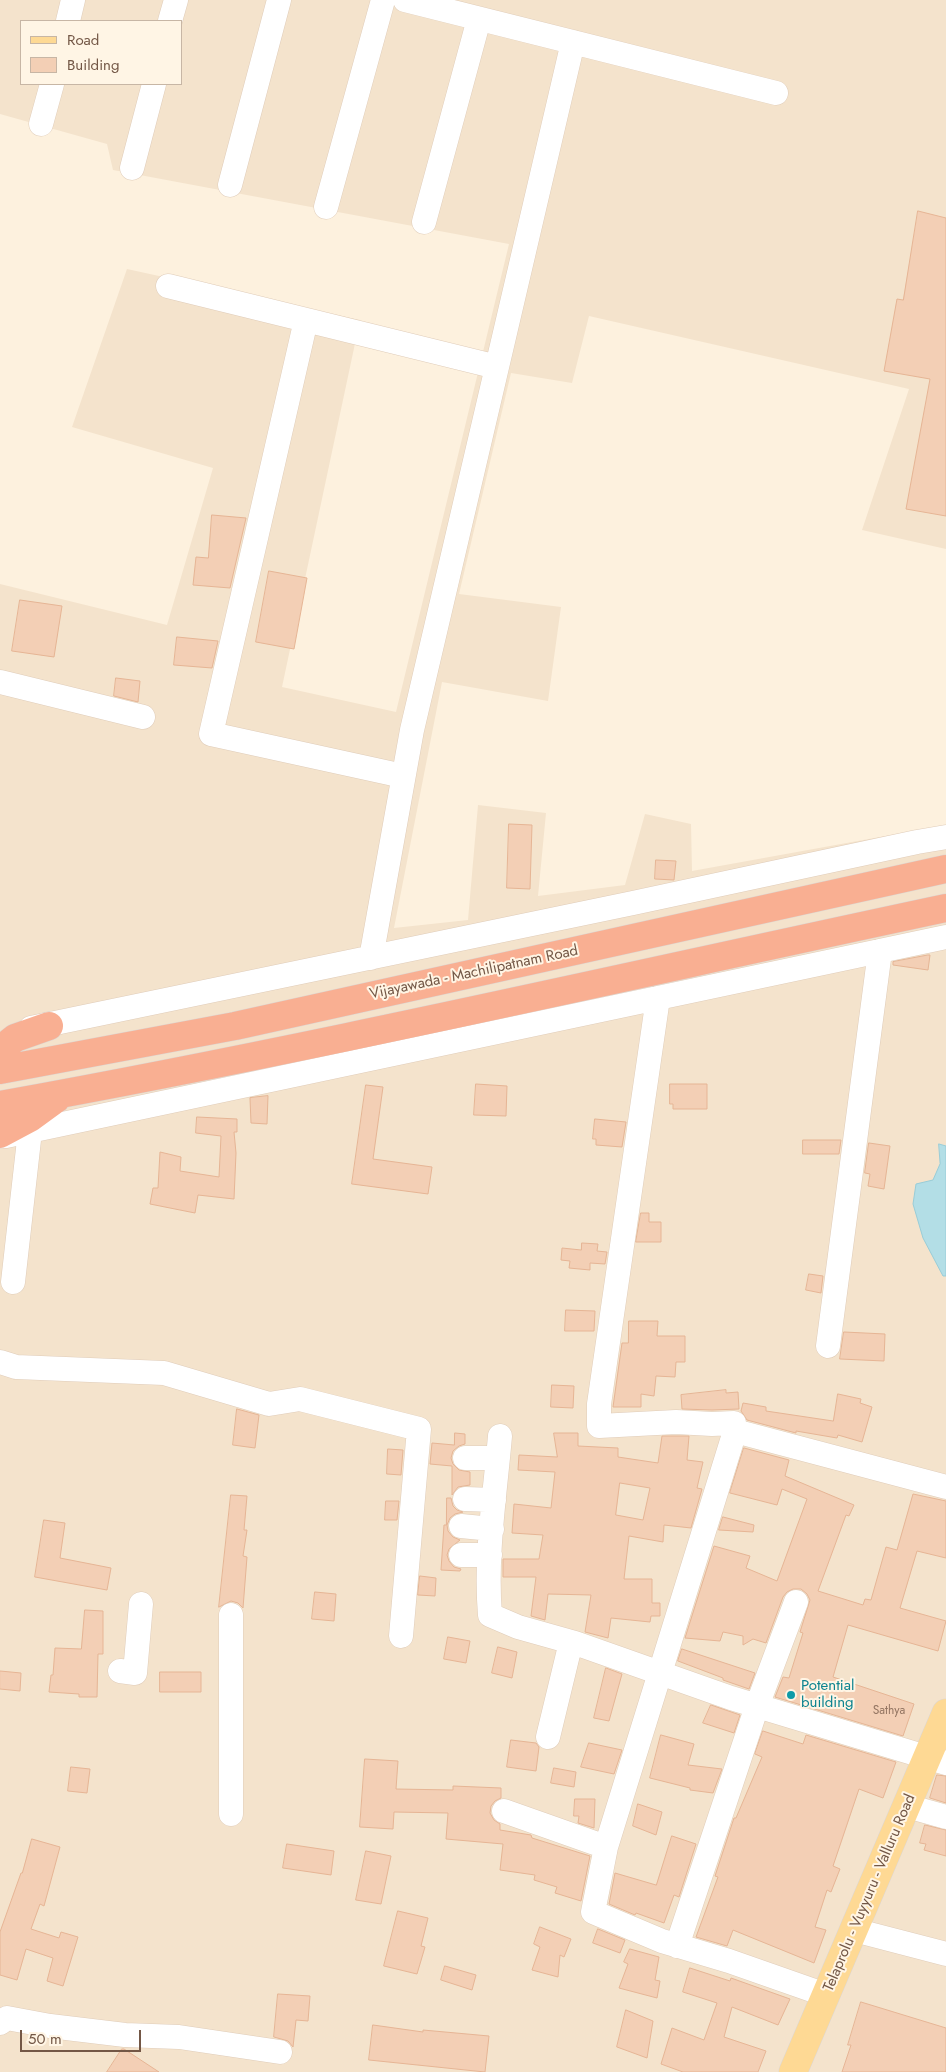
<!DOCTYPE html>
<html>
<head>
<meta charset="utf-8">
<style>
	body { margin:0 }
	#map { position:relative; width:946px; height:2072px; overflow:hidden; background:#fdf1de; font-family:Jost,sans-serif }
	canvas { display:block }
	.legend { position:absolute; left:20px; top:20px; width:162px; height:65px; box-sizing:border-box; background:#fff5e5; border:1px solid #c7b6a5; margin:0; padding:6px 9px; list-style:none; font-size:15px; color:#735746 }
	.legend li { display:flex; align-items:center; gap:10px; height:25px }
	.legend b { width:25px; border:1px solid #c7b6a5 }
	.scale { position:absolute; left:20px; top:2030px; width:121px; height:22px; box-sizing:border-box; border:2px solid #735746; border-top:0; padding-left:6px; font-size:15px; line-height:18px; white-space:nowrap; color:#735746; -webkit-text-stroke:4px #fff5e5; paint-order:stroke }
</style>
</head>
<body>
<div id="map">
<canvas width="946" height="2072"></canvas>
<ul class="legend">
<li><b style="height:6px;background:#fed994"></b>Road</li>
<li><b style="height:14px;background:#f3cfb5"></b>Building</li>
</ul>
<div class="scale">50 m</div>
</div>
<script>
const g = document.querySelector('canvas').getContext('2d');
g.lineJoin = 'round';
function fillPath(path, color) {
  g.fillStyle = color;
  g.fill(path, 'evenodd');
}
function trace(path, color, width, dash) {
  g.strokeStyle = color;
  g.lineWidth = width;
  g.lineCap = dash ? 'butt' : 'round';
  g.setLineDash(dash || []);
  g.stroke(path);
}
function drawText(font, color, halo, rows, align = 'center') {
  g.font = font + ' Jost,sans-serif';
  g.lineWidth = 4;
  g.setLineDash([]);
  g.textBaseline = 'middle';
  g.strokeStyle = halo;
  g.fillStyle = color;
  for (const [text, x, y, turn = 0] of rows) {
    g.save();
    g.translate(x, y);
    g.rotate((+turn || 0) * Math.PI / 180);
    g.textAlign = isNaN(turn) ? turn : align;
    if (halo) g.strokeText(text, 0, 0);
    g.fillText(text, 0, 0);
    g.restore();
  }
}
fillPath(new Path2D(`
	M0 0H946V549L862 530 909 389 589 316 572 383 511 373 459 594 561 607 548 701 442 682 394 928 468 920 478 805 546 813 538 896 625 885 645 814 691 824 692 871 946 825V2072H0V584L167 625 213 468 72 427 127 269 360 320 282 687 396 712 509 244 113 170 107 144 0 114ZM21 21H181V84H21Z`), '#f4e3cc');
const water = new Path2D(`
	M939 1144 946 1146V1276H943L923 1238 913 1204 916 1184 933 1180 940 1164Z`);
fillPath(water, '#b3dee6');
trace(water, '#99cdd8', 1);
const building = new Path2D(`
	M918 211 946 218V516L906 509 930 379 884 371 897 299 903 300Z
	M212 515 246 518 230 588 193 585 196 557 208 558Z
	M269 571 307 578 294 649 256 642Z
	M20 600 62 606 54 657 12 651Z
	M177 637 218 641 212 668 174 665Z
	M116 678 140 681 138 702 114 696Z
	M509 824 532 825 530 889 507 888Z
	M656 860 676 861 674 880 655 879Z
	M928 955H930L928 970 893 965V962Z
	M476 1084 507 1086 506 1116 474 1115Z
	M670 1084H707V1109H673V1104H670Z
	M366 1085 383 1087 373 1159 432 1167 428 1194 352 1184Z
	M268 1096 267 1124 251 1123 250 1098Z
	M197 1117 237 1119V1132H234L236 1153 234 1199 198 1195 195 1213 150 1204 153 1188H158L160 1152 181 1157 180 1171 219 1177 221 1136 196 1133Z
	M595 1119 626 1122 622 1147 596 1145V1139H593Z
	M803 1140H841L839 1154H803Z
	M869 1143 890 1146 884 1189 868 1186 870 1174 865 1173Z
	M641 1213H649V1222H661V1242H636Z
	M582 1243 598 1244 597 1251 607 1252 605 1264 590 1263V1270L569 1268 570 1261 561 1260 562 1248 581 1250Z
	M809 1274 823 1276 821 1293 806 1290Z
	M566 1310 595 1311 594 1331H565Z
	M629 1321H658L657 1336H685V1362H676L675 1377 656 1376 654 1396 641 1394V1407H613L622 1343H628Z
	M844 1332 885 1334 884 1361 840 1359Z
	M552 1385 574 1386 573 1408 551 1407Z
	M726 1390V1393L738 1392 739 1409 712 1410 682 1409 681 1395Z
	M838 1394 861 1399 860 1403 872 1407 862 1442 838 1435 837 1438 796 1431V1433L747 1420 741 1411 743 1403 766 1407V1411L833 1421Z
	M237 1409 259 1415 255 1448 233 1445Z
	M455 1433 465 1434V1444L459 1446 453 1451 451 1458 453 1464 459 1470 470 1472V1485L458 1487 452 1495V1466L430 1464 432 1443 454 1445Z
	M554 1433H578V1446L618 1448V1457L658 1463 662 1436H689L687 1460 703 1462 697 1488 702 1489 691 1528 664 1525 663 1542 629 1536 624 1579H652V1603H660V1616H651L650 1622 611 1618 608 1638 585 1632 591 1595 548 1594 545 1620 531 1616 536 1577H503V1559H539L543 1535 512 1533 514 1504 551 1508 555 1472 518 1470 519 1455 557 1457ZM620 1483 650 1488 643 1520 616 1515Z
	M744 1448 789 1460 785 1476 854 1505 849 1516 846 1515 818 1591 863 1605 865 1599 871 1600 886 1547 897 1550 913 1494 946 1501V1558L917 1551 900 1608 946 1621 938 1651 848 1625 833 1677 914 1704 903 1736 775 1697 783 1677 789 1678 803 1633 800 1632 810 1600 807 1594 801 1589H793L787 1592 783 1597 766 1643 753 1639 743 1645V1636L723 1632 720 1641 685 1638 714 1546 750 1556 746 1568 777 1581 807 1499 782 1489 777 1505 730 1493Z
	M388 1449 403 1450 401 1475 387 1474Z
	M231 1495 247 1496 244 1530H247L243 1556 247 1557 243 1608 238 1603 231 1601 219 1607Z
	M447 1498H451L453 1506 457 1510 463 1512 455 1514 450 1518 447 1525 448 1531 453 1537 460 1540 449 1549 447 1555 449 1561 454 1567 461 1569 460 1571 441 1570 444 1525H446Z
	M386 1501H399L397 1520H385Z
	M723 1517 754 1525 753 1532 719 1530Z
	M44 1520 65 1523 60 1558 111 1568 107 1590 35 1577Z
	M420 1576 436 1578 435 1596 418 1595Z
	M315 1592 336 1594 334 1621 312 1619Z
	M85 1610 103 1611V1654H98L97 1697H79V1694L49 1692 51 1675H53L55 1648 81 1649Z
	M448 1637 470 1641 466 1663 444 1659Z
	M498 1647 517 1652 512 1678 492 1673Z
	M682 1649 755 1673 749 1689 723 1680V1678L678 1661Z
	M606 1668 622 1674 609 1721 594 1718Z
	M0 1671 21 1673 20 1691 0 1689Z
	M160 1672H201V1692H160Z
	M711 1705 740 1715 734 1733 703 1723Z
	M763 1731 803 1744 806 1735 896 1762 883 1798 859 1789 833 1866 840 1869 831 1892 827 1890 815 1927 826 1930 814 1963 733 1930 727 1946 696 1937 718 1877 715 1876 734 1818H736L762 1757 755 1754Z
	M661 1735 694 1744 688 1765 722 1769 713 1793 690 1790V1788L650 1778Z
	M511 1740 536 1743 539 1747 536 1771 507 1767Z
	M589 1743 622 1750 614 1774 581 1767Z
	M365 1759 398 1761 396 1789 453 1790V1786L501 1788V1798L495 1801 491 1806 490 1813 494 1820 500 1824V1830L531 1835 532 1838 590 1856 581 1901 555 1893 557 1887 534 1880 535 1875 500 1870 503 1844 446 1839 448 1813 394 1812 393 1829 360 1827Z
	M71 1767 90 1769 87 1793 68 1791Z
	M554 1768 576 1772 574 1787 551 1783Z
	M937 1775 946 1776V1803L930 1798Z
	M575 1799H595L594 1828 578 1823 579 1816H574Z
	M638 1804 662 1812 656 1835 633 1826Z
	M925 1825 946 1830V1856L924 1850 926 1844 920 1843Z
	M672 1836 696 1844 679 1897 674 1895 664 1923 636 1913 635 1915 609 1904 615 1873 656 1885Z
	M32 1839 60 1847 44 1906 40 1904 31 1929 59 1938 61 1932 78 1937 63 1986 47 1981 53 1958 26 1949 17 1980 0 1975V1932L21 1873H22Z
	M287 1844 334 1851 331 1875 283 1868Z
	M366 1851 391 1856 381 1904 356 1900Z
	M398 1911 428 1918 421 1946 425 1947 417 1974 384 1966Z
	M540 1927 571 1939 564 1957 560 1955 558 1977 532 1970 540 1947 534 1944Z
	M598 1929 625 1940 620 1953 593 1943Z
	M630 1949 659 1957 655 1980 660 1981 657 1998 619 1988 628 1964 624 1962Z
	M445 1966 476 1975 472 1990 441 1980Z
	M690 1968 730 1981 731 1978 790 1999 778 2025 732 2007 724 2037 766 2051 758 2072H683L661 2064 672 2028 704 2040 717 2003 683 1992Z
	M278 1994 310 1996 308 2021 296 2020 293 2047 288 2041 274 2037Z
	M861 2002 946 2028V2072H842L851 2045H848Z
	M626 2010 653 2021 647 2058 617 2047Z
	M373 2025 423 2032V2030L489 2036 485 2072 369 2060Z
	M122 2049H124L159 2072H107Z`);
fillPath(building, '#f3cfb5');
trace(building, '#e6b595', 1);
const minor = new Path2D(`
	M405 0 776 93
	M68 21 73 0
	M170 21 176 0
	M41 124 52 84
	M132 168 154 84
	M230 185 279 0
	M326 207 383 0
	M424 222 479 19
	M168 286 497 367 412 730 371 958
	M306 320 211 734 403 776
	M497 367 573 42
	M0 682 143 717
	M658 998 599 1404V1426L676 1422 712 1424 734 1423 735 1431 606 1847 593 1912 662 1941 729 1961 826 1995
	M31 1028 633 903 917 842 946 837
	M6 1136 946 937
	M13 1282 30 1131
	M828 1346 880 951
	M0 1362 16 1367 164 1373 269 1404 300 1399 419 1429 401 1636
	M735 1431 946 1487
	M500 1436C495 1495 485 1556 490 1615L518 1627 575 1643 731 1698 946 1763
	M465 1458H498
	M465 1499 494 1500
	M461 1526 492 1529
	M461 1555H490
	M231 1615V1814
	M120 1671 135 1673 141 1604
	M548 1737 571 1642
	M907 1806 946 1817
	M504 1811 606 1847
	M854 1930 946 1954
	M677 1946 757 1706 796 1602
	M0 2023 7 2018 50 2026 125 2035 179 2037 280 2052`);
const major = new Path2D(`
	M793 2072 946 1713`);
const highway = new Path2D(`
	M0 1050 15 1038 49 1026
	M0 1070 235 1026 946 869
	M0 1105C317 1048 631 975 946 908
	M0 1134 30 1118 56 1099`);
trace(minor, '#e0cdba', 25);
trace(major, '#ddd7d3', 29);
trace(highway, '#ddd7d3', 29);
trace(minor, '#fff', 24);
trace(major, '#fed994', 28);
trace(highway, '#f9af92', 28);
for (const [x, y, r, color] of [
	[791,1695,5,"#0f9aa8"]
]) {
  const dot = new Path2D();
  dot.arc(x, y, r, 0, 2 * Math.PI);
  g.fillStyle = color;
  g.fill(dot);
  trace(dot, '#fff5e5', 2);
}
drawText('12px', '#937562', null, [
	["Sathya",889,1711]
]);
drawText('15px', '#735746', '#fff5e5', [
	["Vijayawada - Machilipatnam Road",474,973,-12],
	["Telaprolu - Vuyyuru - Valluru Road",870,1893,-67]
]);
drawText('15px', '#0d838f', '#fff5e5', [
	["Potential",801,1686],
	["building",801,1703]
], 'left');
</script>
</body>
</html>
